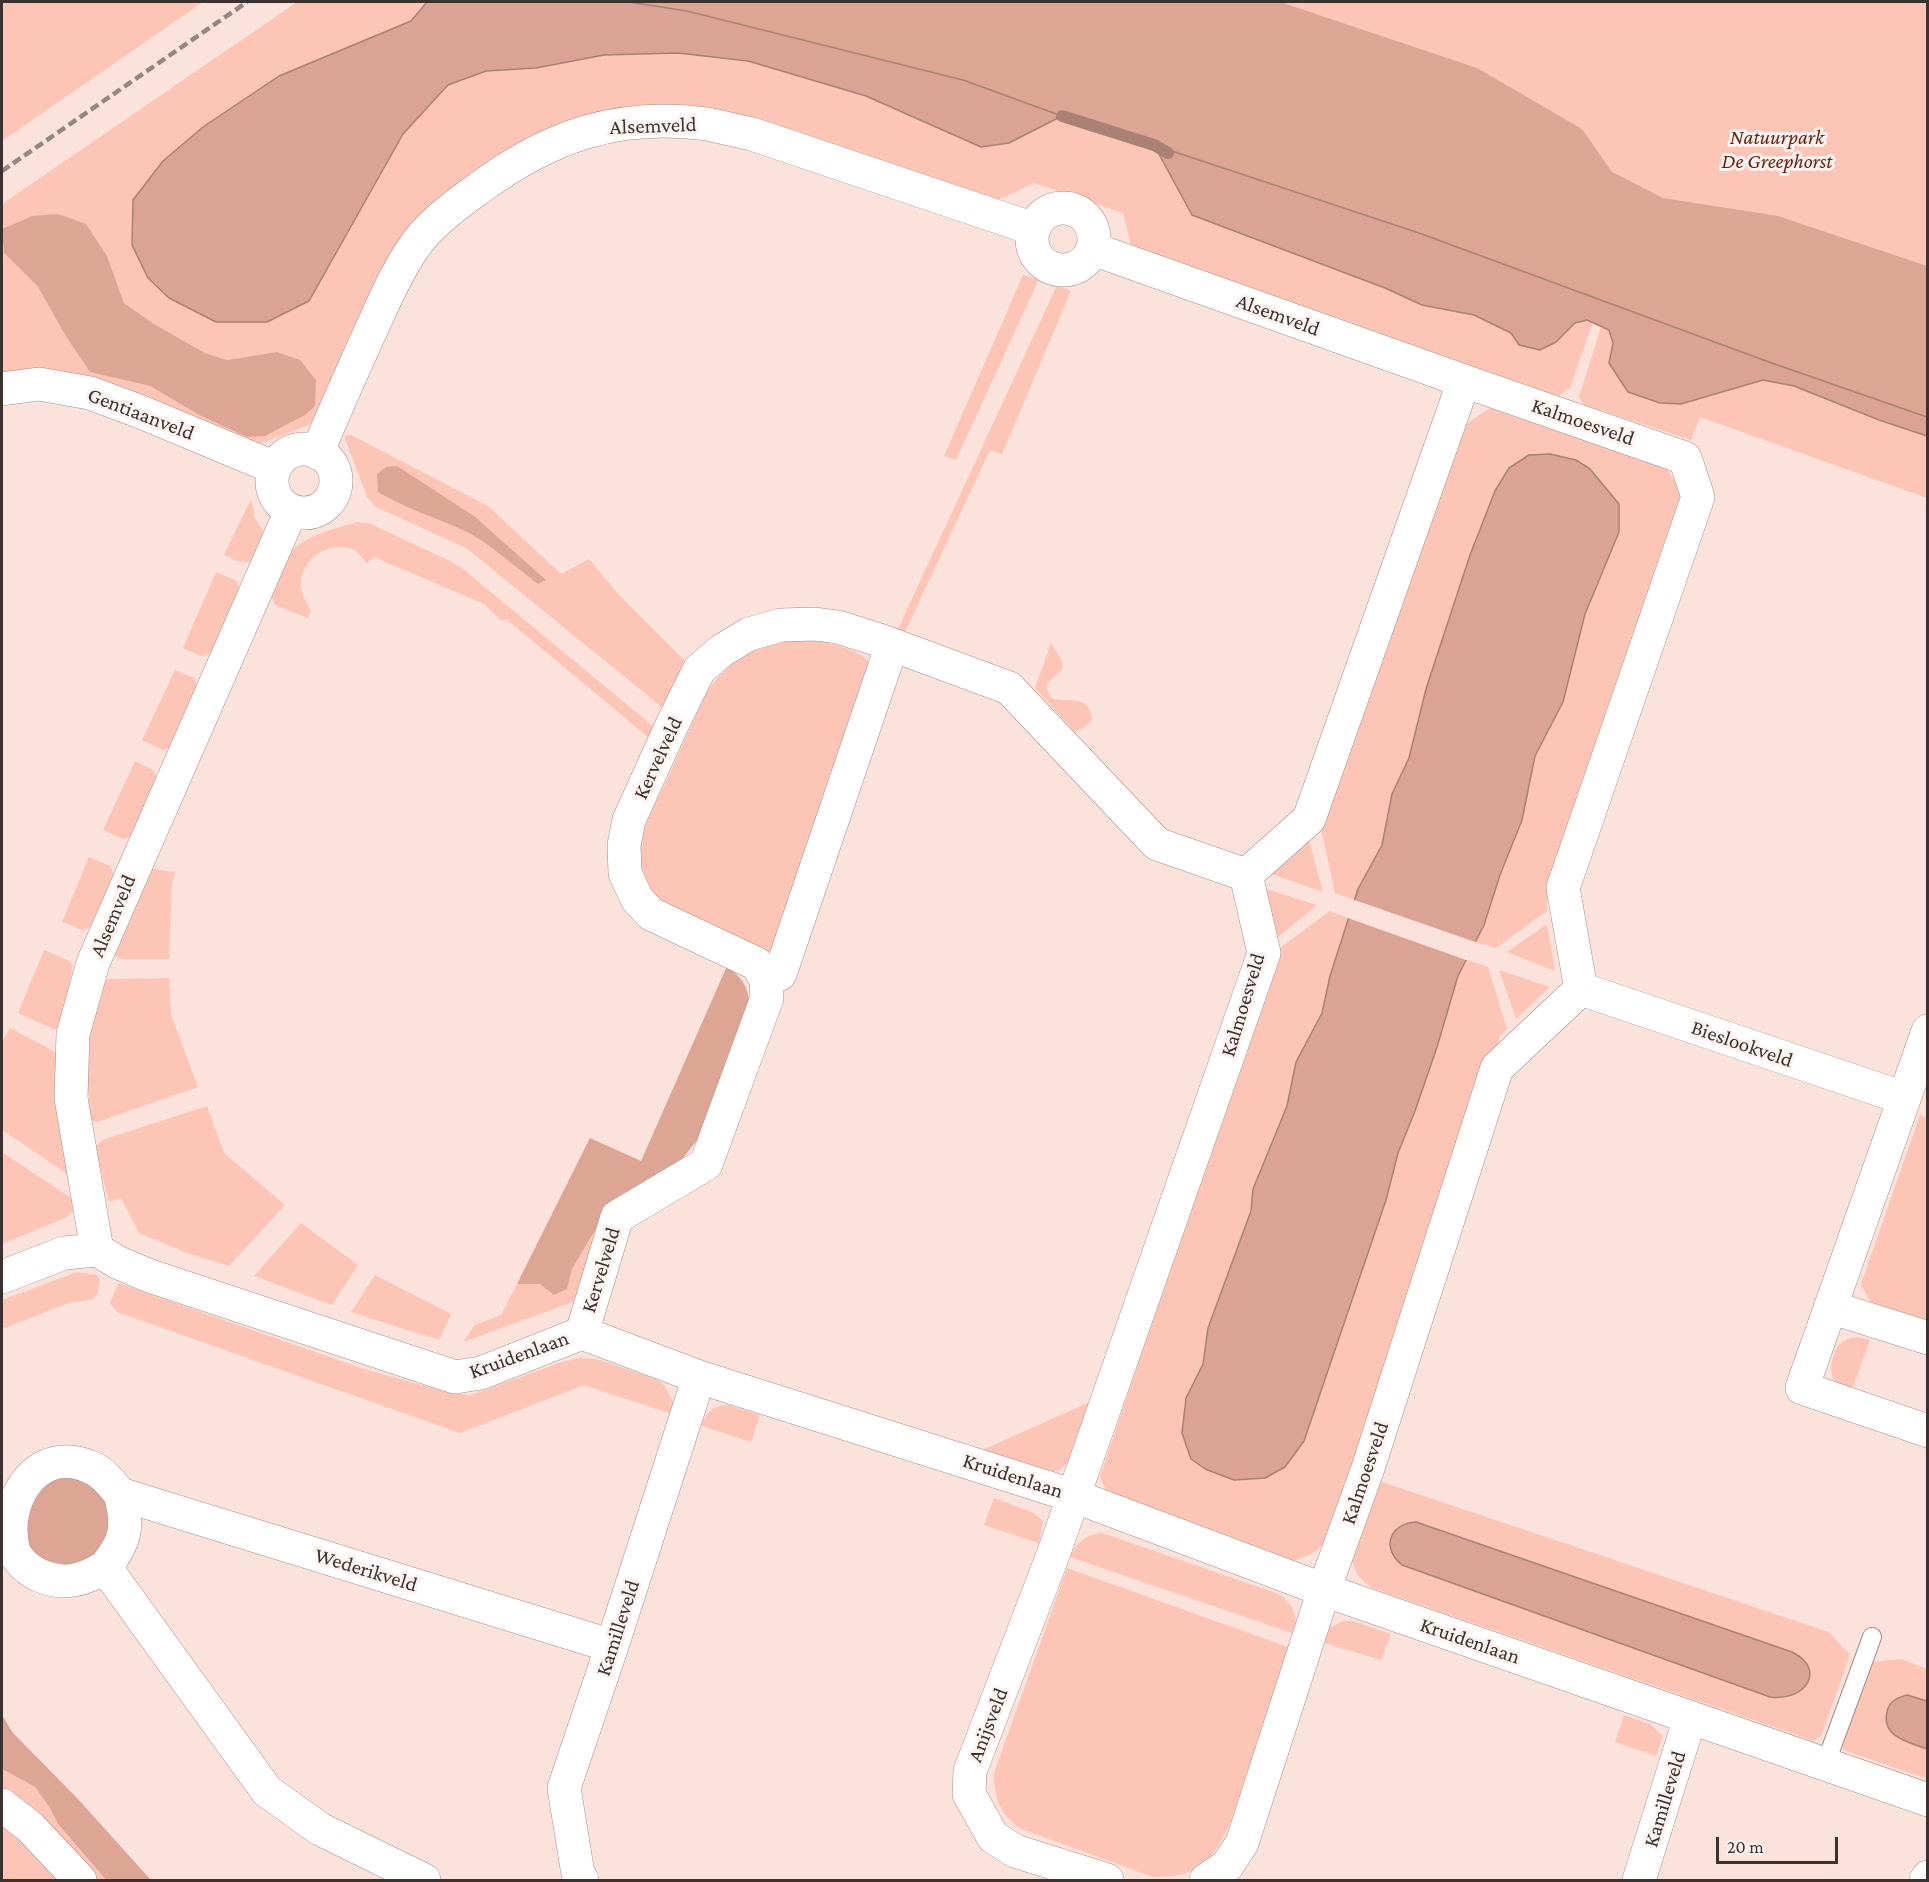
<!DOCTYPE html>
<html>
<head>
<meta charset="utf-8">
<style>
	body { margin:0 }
	#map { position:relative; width:1929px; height:1882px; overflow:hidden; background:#fbe3dc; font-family:"Crimson Pro",serif }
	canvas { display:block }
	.frame { position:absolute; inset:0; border:3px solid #3b322f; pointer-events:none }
	.scale { position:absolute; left:1716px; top:1837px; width:122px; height:27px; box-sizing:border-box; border:3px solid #3b322f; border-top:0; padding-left:8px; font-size:18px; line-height:21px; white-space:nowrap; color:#3b322f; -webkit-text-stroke:4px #fdf4f1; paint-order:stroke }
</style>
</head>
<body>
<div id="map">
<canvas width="1929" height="1882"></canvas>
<div class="frame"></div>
<div class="scale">20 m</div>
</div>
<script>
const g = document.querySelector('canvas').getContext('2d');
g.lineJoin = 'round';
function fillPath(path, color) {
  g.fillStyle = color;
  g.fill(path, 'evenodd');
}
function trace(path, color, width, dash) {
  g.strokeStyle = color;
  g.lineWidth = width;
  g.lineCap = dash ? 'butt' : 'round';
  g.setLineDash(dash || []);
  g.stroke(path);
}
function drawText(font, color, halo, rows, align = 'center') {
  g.font = font + ' "Crimson Pro",serif';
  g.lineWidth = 6;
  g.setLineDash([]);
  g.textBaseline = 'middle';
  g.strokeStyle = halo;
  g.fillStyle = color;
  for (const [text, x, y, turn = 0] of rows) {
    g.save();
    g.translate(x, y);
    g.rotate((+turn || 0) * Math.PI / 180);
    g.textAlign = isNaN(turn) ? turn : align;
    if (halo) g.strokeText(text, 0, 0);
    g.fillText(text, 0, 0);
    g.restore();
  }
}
fillPath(new Path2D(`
	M2 2H203L2 141Z
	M297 2H427L411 21 279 76 203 127 163 161 333 257 403 134 448 85 486 71 536 68 603 55 678 53 748 61 866 96 980 147 1009 143 1062 116 1069 117 1154 145 1192 215 1385 288 1422 305 1474 315 1511 333 1556 342C1567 331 1576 316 1593 322L1570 388 1558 396 1132 250 1123 213 1034 183 996 201 755 119 514 147 471 173 438 202 316 417 309 425 254 446 2 374V238L4 253 38 287 65 335 90 371 150 386 199 415 247 437 277 352 227 360 205 353 154 324 124 303 107 256 32 216 2 229V204Z
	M853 2H1927V356Z
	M1023 275 1039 279 956 460 944 456Z
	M1057 285 1071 291 1002 454 990 450 904 634 897 631Z
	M1601 327 1609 330 1613 343 1609 363 1628 392 1660 403 1681 404 1763 380 1794 386 1879 420 1927 436V498L1700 417 1691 440 1584 405 1579 397Z
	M1493 406 1666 467 1683 495 1547 901V911L1496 948 1467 940 1488 881 1507 857 1512 847 1535 756 1555 718 1458 594 1426 689 1409 758 1396 786 1369 905 1335 893 1321 829 1463 426Z
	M351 435 488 506 561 574 589 559 619 595 688 664 663 708 466 548 376 507 367 497 344 436Z
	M250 501 253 505 254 517 263 531 262 543 254 562H239L224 555Z
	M357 522 371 524 450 561 463 569 654 727 653 735 648 737 506 619 502 621 484 604 374 557 367 563C363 559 359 553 354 550 331 539 300 559 301 584 301 594 306 603 311 610L308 618 275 605 270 594C276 581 281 566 288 555 300 537 337 528 357 522Z
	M216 572 237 581 240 592 212 653 201 656 183 648Z
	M802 640C822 641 860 647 871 665L772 956 759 947 663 904C649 892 637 870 639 851 642 828 654 806 664 786 678 755 692 724 706 693 729 658 761 643 802 640Z
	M1051 643 1062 661 1063 668C1055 679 1038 682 1053 699 1071 702 1089 695 1092 719L1085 727 1074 731 1035 688Z
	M175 670 194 678 198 688 171 747 163 750 142 740Z
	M135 761 153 770 157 778 132 836 123 839 103 830Z
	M1309 841 1323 892 1272 874Z
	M89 857 110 866 114 875 90 927 82 930 62 922Z
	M151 869 175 872 172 884 169 959H120L115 955 114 950Z
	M1266 889 1317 905 1276 939Z
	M1330 911 1348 918 1345 1012 1253 1189 1251 1211 1240 1240 1304 1441 1371 1245 1373 1182 1461 958 1488 967 1507 1029 1500 1036 1327 1541 1312 1554 1292 1561 1107 1493 1100 1477 1277 950Z
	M1547 924 1555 971 1507 952Z
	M44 950 69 961 73 965 62 1024 55 1030 18 1013Z
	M1499 970 1550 987 1516 1019Z
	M169 978 171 1015 198 1087 97 1122 91 1120 86 1069 90 1030 102 981 110 979Z
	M10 1028 52 1050 58 1055 56 1102 69 1175 2 1130V1042Z
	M207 1106 224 1153 285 1205 229 1266 187 1253 139 1233 121 1198 109 1202 95 1147 102 1140Z
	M1920 1115 1927 1118V1327L1877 1309 1869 1300 1861 1284Z
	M2 1152 71 1198 73 1211 65 1218 2 1244Z
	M604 1217 576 1301 463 1342 475 1325 501 1315 517 1284H540L567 1289 572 1269Z
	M301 1223 358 1265 332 1305 254 1276Z
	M77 1272 97 1275 100 1281 97 1295 91 1300 71 1302 2 1329V1300Z
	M375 1275 451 1314 439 1340 351 1312Z
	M118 1283 361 1368 450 1393 471 1395 562 1362 579 1358 597 1359 656 1379 665 1386 674 1404 672 1414 584 1385 460 1433 117 1312 110 1303Z
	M1858 1337 1870 1340 1852 1390C1848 1389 1842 1387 1838 1385 1827 1376 1831 1353 1840 1344 1845 1339 1852 1338 1858 1337Z
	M1094 1400 1069 1462 1059 1470 1048 1474 980 1451Z
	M728 1405 760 1415 751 1442 700 1425C708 1412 712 1406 728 1405Z
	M1379 1481 1829 1632 1850 1655 1821 1736 1814 1741 1372 1588C1360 1580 1356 1574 1352 1561Z
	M994 1498 1034 1513 1043 1521 1039 1543 984 1525Z
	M1102 1533 1279 1594C1295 1607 1297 1613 1295 1634L1070 1557C1078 1542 1084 1535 1102 1533Z
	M1067 1568 1288 1647 1232 1818C1214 1860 1200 1878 1153 1877L1019 1828C999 1812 994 1798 994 1773Z
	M1344 1621H1353L1391 1634 1381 1660 1321 1642 1326 1629Z
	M1901 1659 1927 1669V1779L1843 1750 1842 1744 1872 1662Z
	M1624 1715 1650 1724 1663 1736 1656 1756 1615 1742Z
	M2 1769 35 1787 50 1808 58 1824 106 1880H95L16 1798 2 1788Z
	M2 1823 59 1880H2Z`), '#fdc5b5');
fillPath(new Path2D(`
	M629 2H1280L1477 68 1582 129 1612 172 1663 198 1778 216 1927 266V420L1419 233 1062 116 963 80 687 11Z
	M58 214 86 224 107 256 124 303 154 324 205 353 227 360 277 352 300 360 316 380 315 406 305 415 265 436 247 437 199 415 150 386 90 372 65 335 38 287 4 253 2 229 32 216Z
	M397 466 474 516 546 580 538 584C514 566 490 543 463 530 434 517 405 508 378 492L377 474 386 467Z
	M727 966C743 979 747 985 750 1005L702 1134 679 1163 611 1204 572 1269 567 1289 554 1295 540 1284H517L590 1138 641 1161Z
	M52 1463 120 1494 105 1567 33 1573 8 1502Z
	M2 1715 13 1733 77 1798 151 1880H106L58 1824 50 1808 35 1787 2 1769Z`), '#dda594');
const water = new Path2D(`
	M427 2H629L687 11 963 80 1062 116 1009 143 981 147 866 96 748 61 678 53 604 55 536 68 486 71 448 85 403 134 309 301 267 322H216L169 298 148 278 132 245 133 200 163 161 203 127 279 76 411 21Z
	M1154 145 1419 233 1769 362 1927 417V436L1879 420 1794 386 1763 380 1681 404 1660 403 1628 392 1609 363 1613 343 1609 330 1587 320 1575 323 1556 342 1540 350 1519 345 1511 333 1474 315 1422 305 1385 288 1192 215Z
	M1550 454 1576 460 1590 469 1619 504V532L1585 614 1563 702 1535 756 1522 820 1500 875 1484 925 1458 976 1437 1047 1415 1111 1398 1153 1386 1200 1304 1441 1285 1467 1265 1478 1234 1480 1205 1469 1191 1459 1182 1433 1186 1398 1203 1364 1208 1328 1251 1211 1253 1189 1287 1106 1296 1062 1322 1013 1330 976 1358 889 1382 845 1392 794 1409 758 1426 689 1470 555 1495 491 1509 468 1529 455Z
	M1416 1522 1792 1652C1828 1670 1804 1702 1770 1697L1402 1565C1381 1548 1389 1524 1416 1522Z
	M1907 1695 1927 1701V1749C1909 1742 1881 1737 1887 1712 1889 1701 1897 1698 1907 1695Z`);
fillPath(water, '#daa393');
trace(water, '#aa8175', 1.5);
fillPath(new Path2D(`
	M1351 899 1369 905 1478 943 1469 961 1466 960 1345 917Z`), '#fbe3dc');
trace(new Path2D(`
	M1062 116 1154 145 1168 153`), '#aa8175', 12);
const service = new Path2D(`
	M1825 1765 1872 1637`);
const minor = new Path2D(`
	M1032 239a31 31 0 1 1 62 0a31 31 0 1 1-62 0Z
	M1093 249 1464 381
	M2 389 39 384 90 393 141 412 275 468
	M272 481a32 32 0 1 1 64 0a32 32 0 1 1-64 0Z
	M317 453C336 408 356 363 376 319 387 295 399 268 414 247 427 227 458 203 478 189 549 136 618 112 707 124 722 127 737 131 752 134L1034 229
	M766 980 780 974 892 645
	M1581 989 1904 1098
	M1928 1031 1802 1388 1928 1431
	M97 1250 119 1263 150 1276 455 1377 481 1373 582 1333 699 1377 1074 1496 1324 1590 1928 1800
	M2 1277 64 1253 97 1250 71 1098 73 1034 93 963 291 511
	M1830 1307 1928 1338
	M582 1333 617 1217 706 1164 767 998 766 980 757 964 651 914 637 899 625 873 624 845 629 820 671 727 699 670 721 651 749 634 781 625 815 624 838 627 882 641 1009 688 1157 844 1246 875
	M105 1567C126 1542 129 1526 120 1494
	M424 1880 320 1829 267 1791 105 1567C84 1580 64 1586 41 1576 29 1571 20 1563 14 1552 0 1501 37 1444 90 1467 103 1472 111 1483 120 1494L612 1646
	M582 1880 578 1874 564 1788 612 1646 699 1377
	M1107 1880 1015 1851 993 1837 969 1794 970 1771 1053 1555 1264 953 1246 875 1309 819 1464 381 1685 458 1698 497 1563 888 1581 989 1497 1068 1368 1468 1324 1590 1242 1843 1227 1866 1206 1880
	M1639 1880 1690 1718
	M1926 1880 1928 1877`);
const tertiary = new Path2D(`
	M2 1805 30 1827 80 1880`);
trace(service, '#a48e88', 20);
trace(minor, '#a48e88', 34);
trace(tertiary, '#a48e88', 34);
trace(service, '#fff', 18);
trace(minor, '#fff', 33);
trace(tertiary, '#fff', 33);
trace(new Path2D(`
	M2 171 247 2`), '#958581', 4.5, [9, 4.5]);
drawText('21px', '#3b322f', '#fdf4f1', [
	["Alsemveld",653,126,-2],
	["Alsemveld",1278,315,20],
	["Gentiaanveld",141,414,21],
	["Kalmoesveld",1583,422,19],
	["Kervelveld",658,758,-65],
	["Alsemveld",113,916,-67],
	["Kalmoesveld",1243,1005,-73],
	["Bieslookveld",1742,1044,19],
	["Kervelveld",601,1270,-73],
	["Kruidenlaan",519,1355,-20],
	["Kalmoesveld",1365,1473,-71],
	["Kruidenlaan",1013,1476,18],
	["Wederikveld",366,1570,17],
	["Kamilleveld",618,1628,-72],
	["Kruidenlaan",1470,1641,19],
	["Anijsveld",988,1725,-69],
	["Kamilleveld",1665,1799,-73]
]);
drawText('italic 21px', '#672410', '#fdf4f1', [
	["Natuurpark",1777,138],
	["De Greephorst",1777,162]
]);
</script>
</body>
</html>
